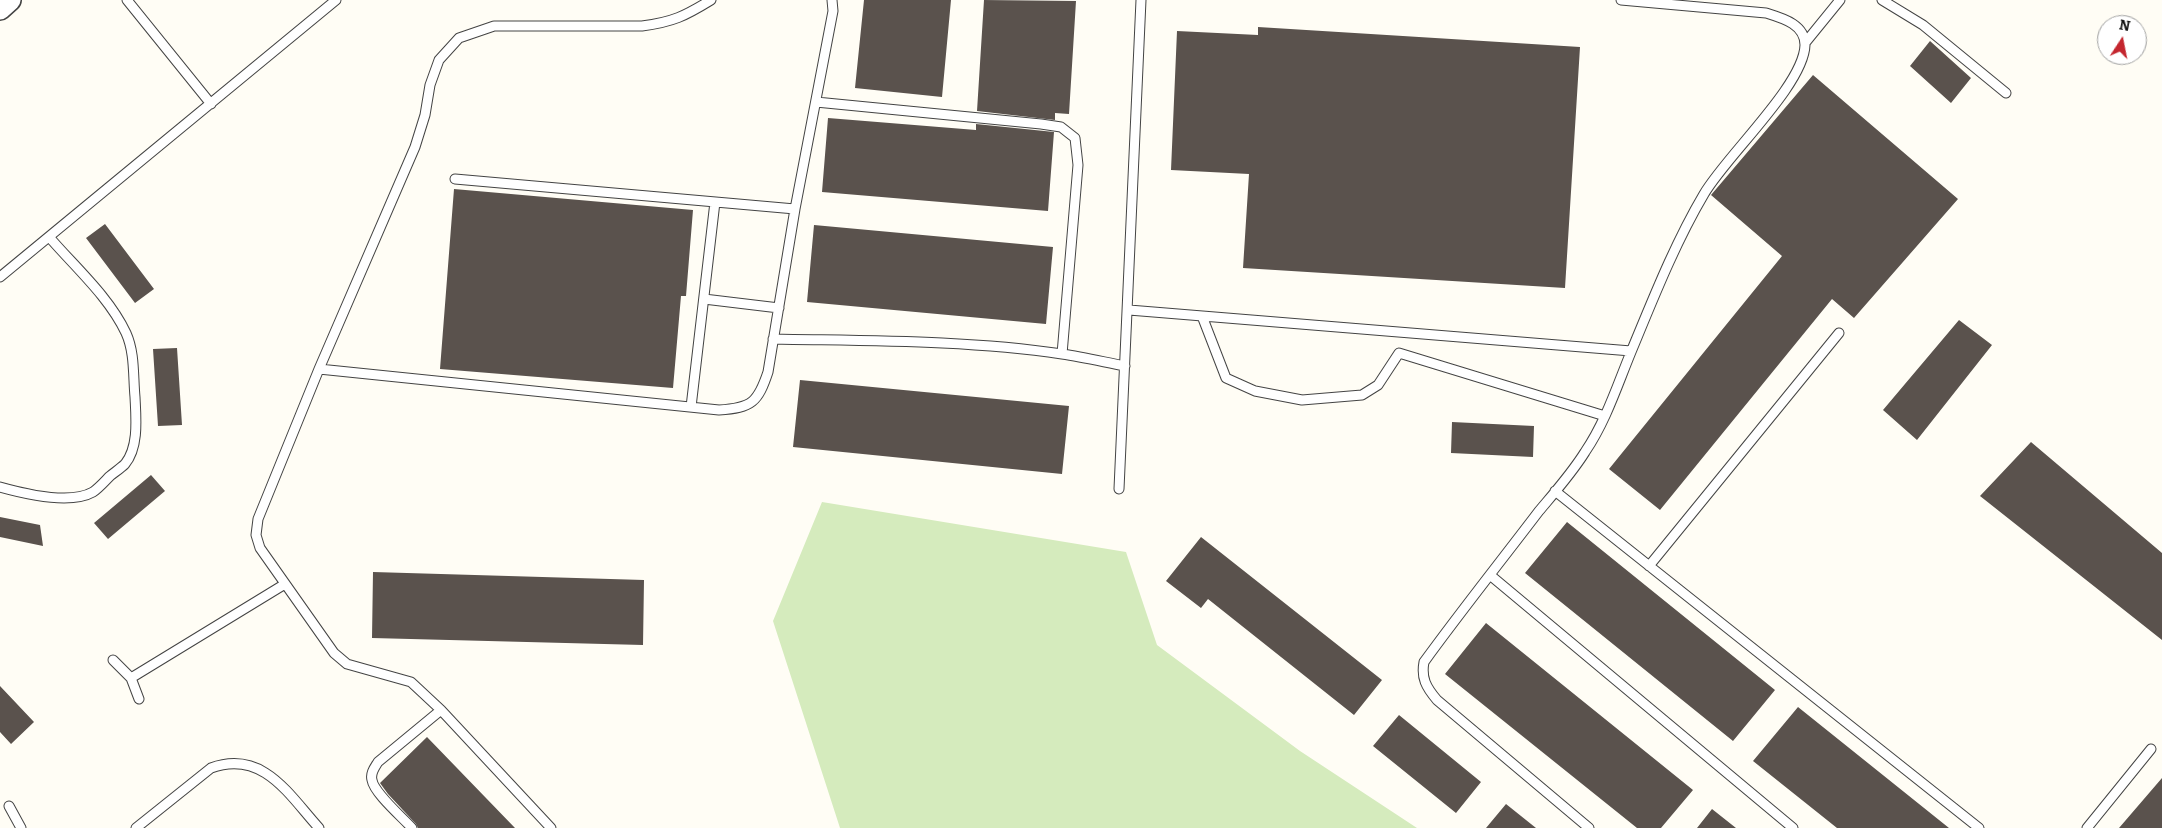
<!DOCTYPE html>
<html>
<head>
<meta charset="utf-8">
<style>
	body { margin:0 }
	#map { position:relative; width:2162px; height:828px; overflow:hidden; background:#fffdf5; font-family:Bitter,serif }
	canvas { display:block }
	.north { position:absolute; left:2097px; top:15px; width:50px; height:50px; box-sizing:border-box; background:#fff; border:1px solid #a0a0a0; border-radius:50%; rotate:11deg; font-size:14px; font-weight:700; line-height:20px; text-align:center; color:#111 }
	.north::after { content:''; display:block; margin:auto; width:18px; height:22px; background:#c4262e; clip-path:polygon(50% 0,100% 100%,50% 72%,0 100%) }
</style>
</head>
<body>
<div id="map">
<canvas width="2162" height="828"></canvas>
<div class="north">N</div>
</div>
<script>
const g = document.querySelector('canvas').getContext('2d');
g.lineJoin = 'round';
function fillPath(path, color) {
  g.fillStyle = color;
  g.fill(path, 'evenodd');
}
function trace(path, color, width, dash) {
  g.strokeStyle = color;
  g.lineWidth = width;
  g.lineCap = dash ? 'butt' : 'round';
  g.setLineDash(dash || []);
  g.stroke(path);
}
fillPath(new Path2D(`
	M822 502 1126 552 1157 645 1300 751 1417 828H840L773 621Z`), '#d5ebbd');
fillPath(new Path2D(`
	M864 0H951L942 97 855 88Z
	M984 0 1076 1 1069 114 1055 113V120L977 111Z
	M1258 27 1580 47 1565 288 1243 268 1249 174 1171 170 1177 31 1258 35Z
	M1930 41 1971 78 1951 103 1910 66Z
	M1813 75 1958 199 1854 318 1832 299 1660 510 1609 469 1782 256 1711 195Z
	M828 118 976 130V124L1054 132 1048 211 822 192Z
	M454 189 693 210 686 296H681L673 388 440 369Z
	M105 224 154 289 135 303 86 238Z
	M814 225 1053 247 1046 324 807 302Z
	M1959 320 1992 345 1917 440 1883 410Z
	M177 348 182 425 158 426 153 349Z
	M800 380 1069 406 1062 474 793 447Z
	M1452 422 1534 426 1533 457 1451 453Z
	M2031 442 2162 553V640L1980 496Z
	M151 475 165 491 108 539 94 523Z
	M0 517 40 525 43 546 0 537Z
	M1567 522 1775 690 1733 741 1525 573Z
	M1201 537 1382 680 1354 715 1208 599 1201 608 1166 581Z
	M373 572 644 580 643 645 372 638Z
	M1486 623 1693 790 1661 828H1637L1445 674Z
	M0 686 34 722 11 744 0 732Z
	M1798 707 1949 828H1837L1753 761Z
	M1399 715 1481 782 1456 813 1373 746Z
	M427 737 515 828H418L416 824 388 794 380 783Z
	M2162 778V828H2119Z
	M1506 804 1536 828H1486Z
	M1712 809 1736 828H1697Z`), '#5a524d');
const service = new Path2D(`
	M127 0 211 104
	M1882 0 1923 25 2006 93
	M1805 43 1840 0
	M816 102 1041 124 1061 127 1075 138 1078 165 1062 354
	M455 179 795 209
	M0 277 336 0
	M704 299 779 308
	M1129 310 1631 351
	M1202 316 1226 378 1255 391 1302 400 1362 395 1378 385 1399 353 1605 416
	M773 339C869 341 967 340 1062 354 1083 357 1104 362 1125 366
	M319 369 719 410C752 408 758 402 768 372L795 209 833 11 832 0
	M691 407 715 202
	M0 487C25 494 70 505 93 492 99 488 105 481 110 476 115 472 121 468 125 464 139 447 136 418 135 397 133 376 135 353 126 333 109 297 76 268 50 238
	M1119 489 1141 0
	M1555 491 1979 828
	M1649 566 1839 333
	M1490 575 1793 828
	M113 660 131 678 285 584
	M131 678 139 699
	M9 806 21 828
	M136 828 211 768C263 749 289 795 319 828
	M412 828C402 817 374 793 372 780 370 773 375 767 378 762L441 710
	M551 828 441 710 411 682 347 664 334 653 260 548 256 535 258 519 319 369 415 147 425 115 430 85 439 60 459 38 494 26H642C673 22 685 16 711 0
	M1589 828 1437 700C1426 687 1421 678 1424 662 1461 611 1501 561 1539 511 1555 492 1572 473 1585 452 1606 421 1617 386 1631 352 1653 299 1675 243 1704 194 1726 156 1804 85 1805 45 1805 24 1782 18 1766 13L1621 0
	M2087 828 2151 749`);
const tertiary = new Path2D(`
	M0 9 10 0`);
trace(service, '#444', 11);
trace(tertiary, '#444', 24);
trace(service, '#fff', 9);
trace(tertiary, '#fff', 21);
</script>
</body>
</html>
